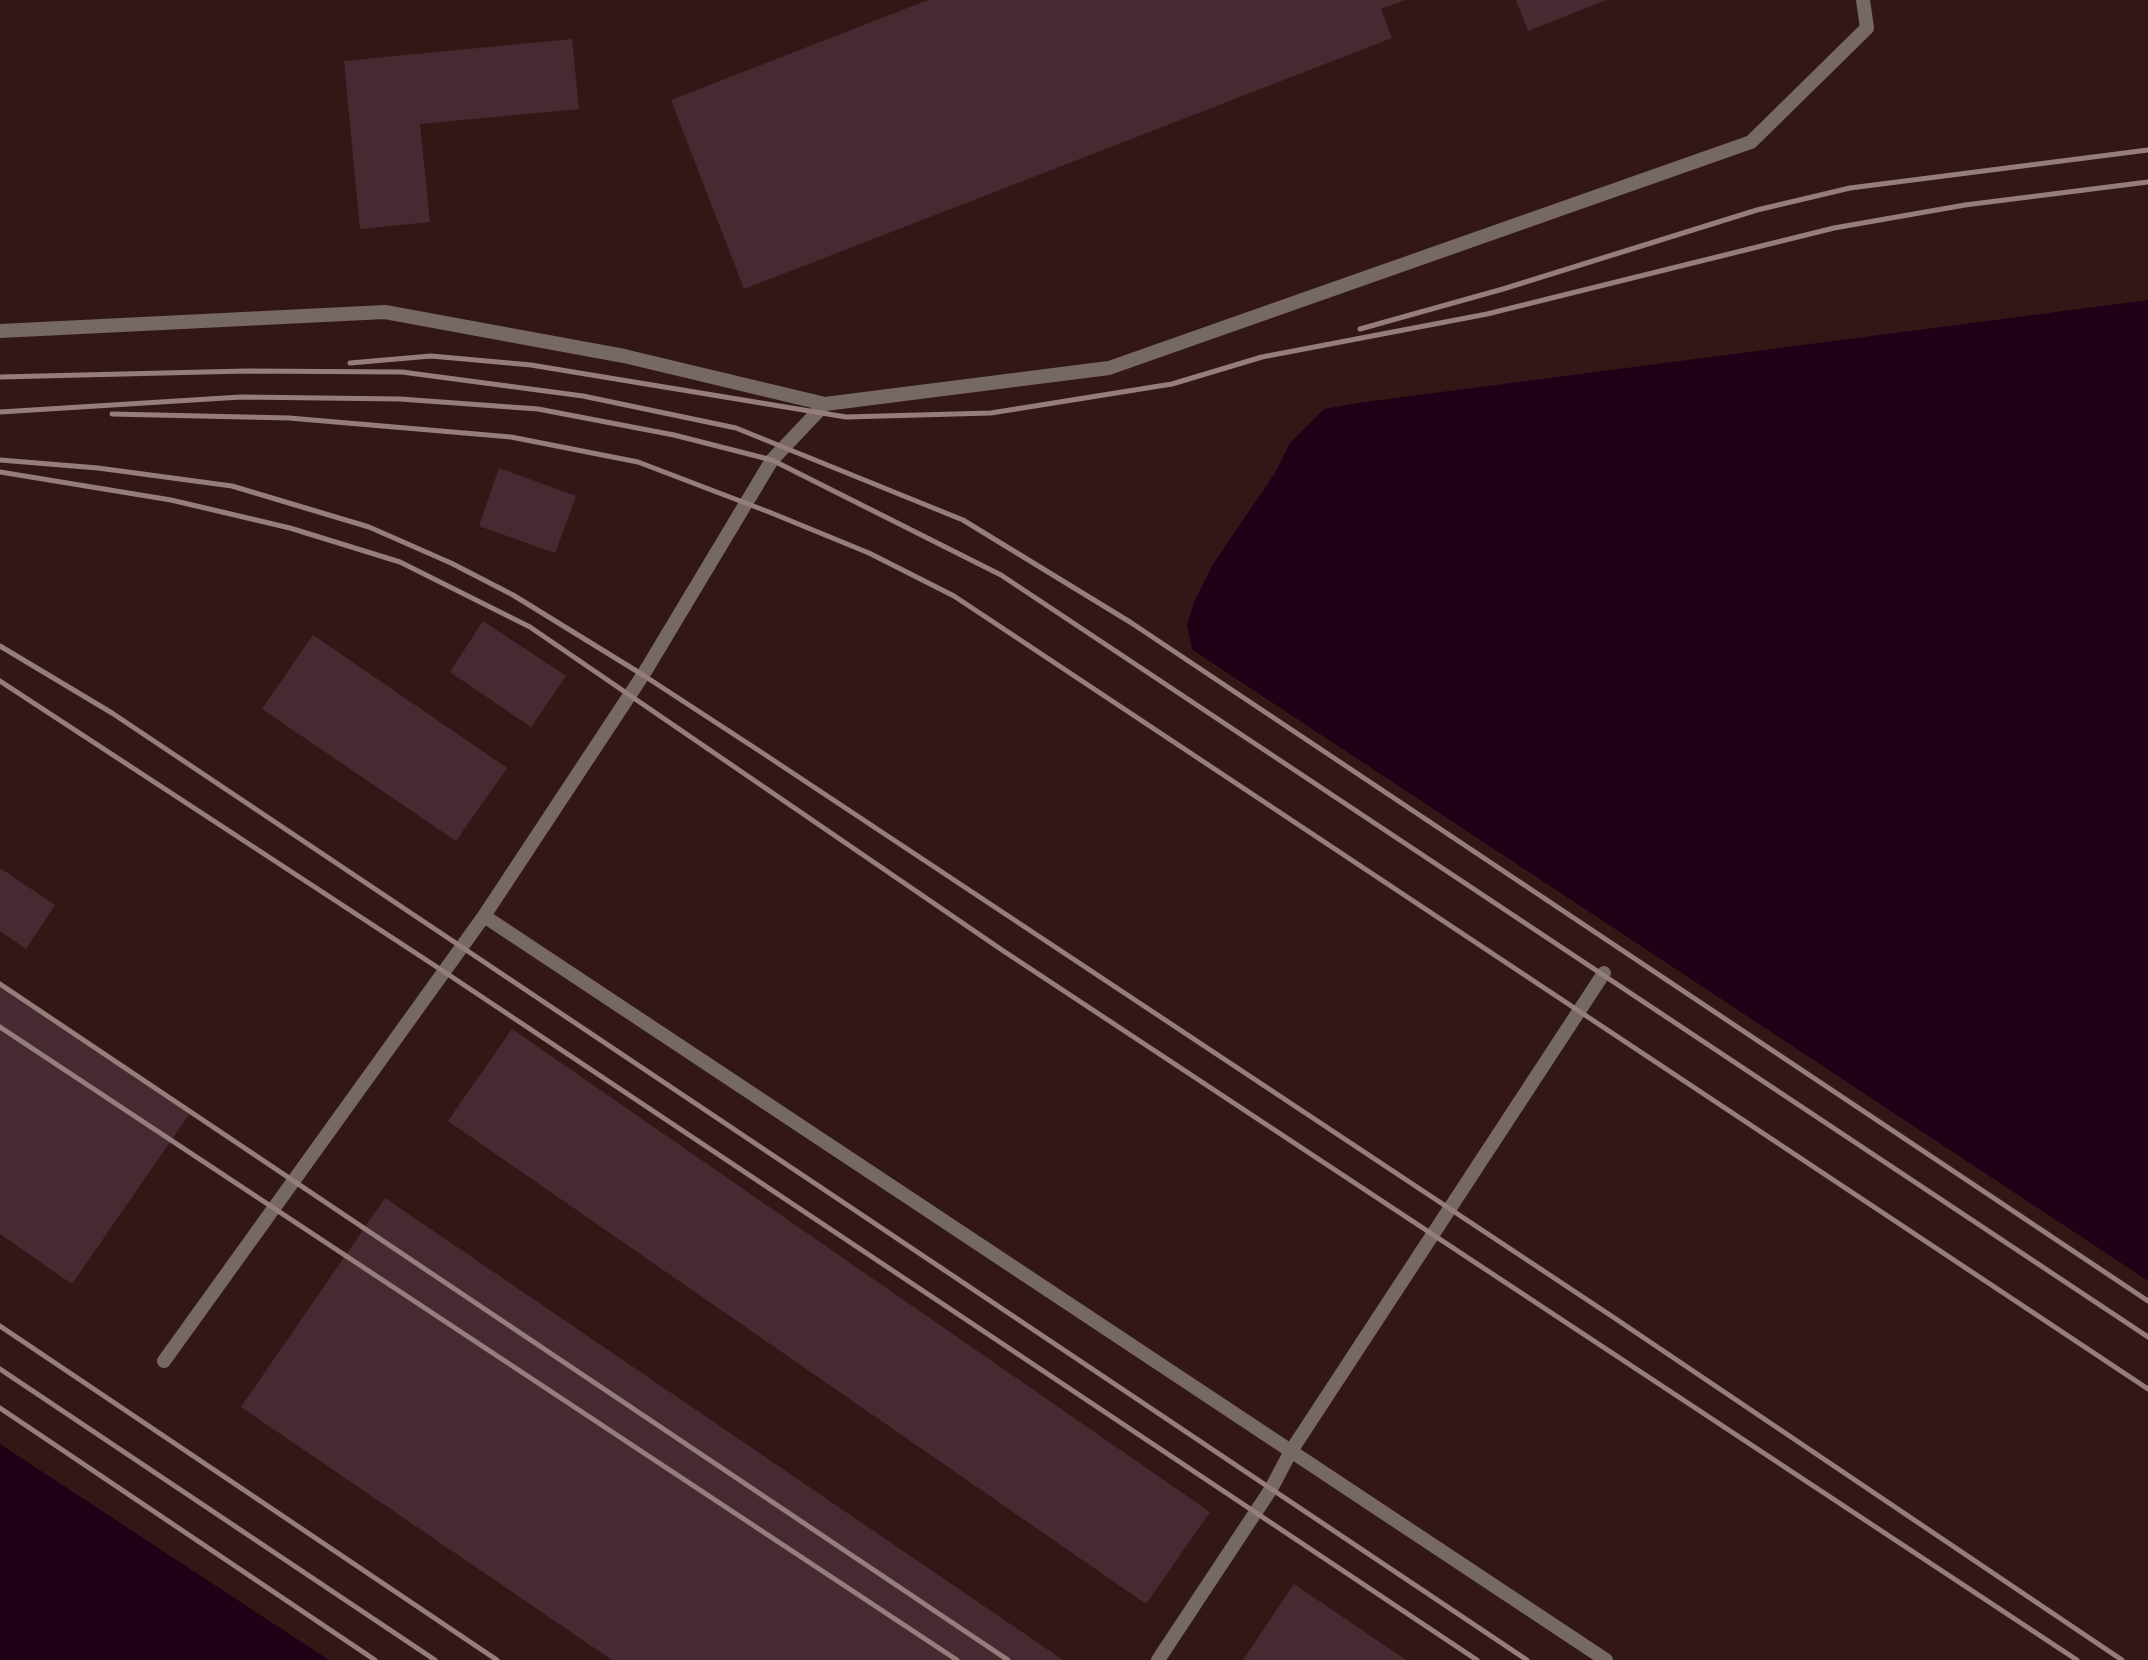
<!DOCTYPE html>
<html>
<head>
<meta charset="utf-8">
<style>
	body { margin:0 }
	canvas { display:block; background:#331716 }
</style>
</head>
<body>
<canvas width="2148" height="1660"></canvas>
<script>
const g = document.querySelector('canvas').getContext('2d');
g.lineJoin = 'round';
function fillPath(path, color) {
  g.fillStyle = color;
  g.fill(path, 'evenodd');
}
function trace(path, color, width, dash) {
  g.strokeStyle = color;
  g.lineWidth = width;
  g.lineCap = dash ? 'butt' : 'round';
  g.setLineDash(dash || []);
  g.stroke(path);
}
fillPath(new Path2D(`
	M2148 300V1281L1192 650 1187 624 1194 602 1213 564 1275 473 1290 443 1324 409 1357 403Z
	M0 1444 329 1660H0Z`), '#1f0017');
fillPath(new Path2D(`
	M1188 647 2148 1281V1284L1190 653Z`), '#331716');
fillPath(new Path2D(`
	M928 0H1405L1381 9 1392 38 744 289 671 100Z
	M1516 0H1606L1528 31Z
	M572 39 579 109 420 124 430 222 360 229 344 61Z
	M499 468 576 496 555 553 479 526Z
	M483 621 566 676 531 727 450 672Z
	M313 635 507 768 456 841 262 709Z
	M0 868 55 905 26 949 0 931Z
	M0 983 190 1113 72 1284 0 1234Z
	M512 1029 1210 1512 1146 1604 448 1121Z
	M385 1198 1063 1660H612L241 1407Z
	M1294 1584 1406 1660H1243Z`), '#472932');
trace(new Path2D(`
	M0 331 385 312 624 356 825 404 1109 368 1751 142 1867 28 1863 0
	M484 916 1606 1660
	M164 1361 484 916 643 675 772 460 825 404
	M1158 1660 1271 1489 1291 1451 1604 973`), '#766862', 14);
trace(new Path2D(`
	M1360 329 1503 289 1757 210 1850 188 2148 150
	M350 363 431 356 531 365 846 417 991 413 1172 384 1262 357 1487 314 1834 228 1965 205 2148 182
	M0 377 246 371 402 372 583 396 736 428 963 520 1130 622 2148 1301
	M0 412 241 397 400 399 538 409 674 435 772 460 1001 575 2148 1337
	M112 414 289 418 511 437 638 462 769 512 869 553 954 596 2148 1389
	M0 460 98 468 232 486 369 527 451 563 513 595 643 675 761 752 1610 1315 2122 1660
	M0 472 171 500 290 528 400 562 530 627 1002 950 2077 1660
	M0 646 112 713 1527 1660
	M0 681 443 971 1477 1660
	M0 984 1008 1660
	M0 1027 957 1660
	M0 1326 497 1660
	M0 1369 435 1660
	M0 1408 375 1660`), '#957d7b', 5);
</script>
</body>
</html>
